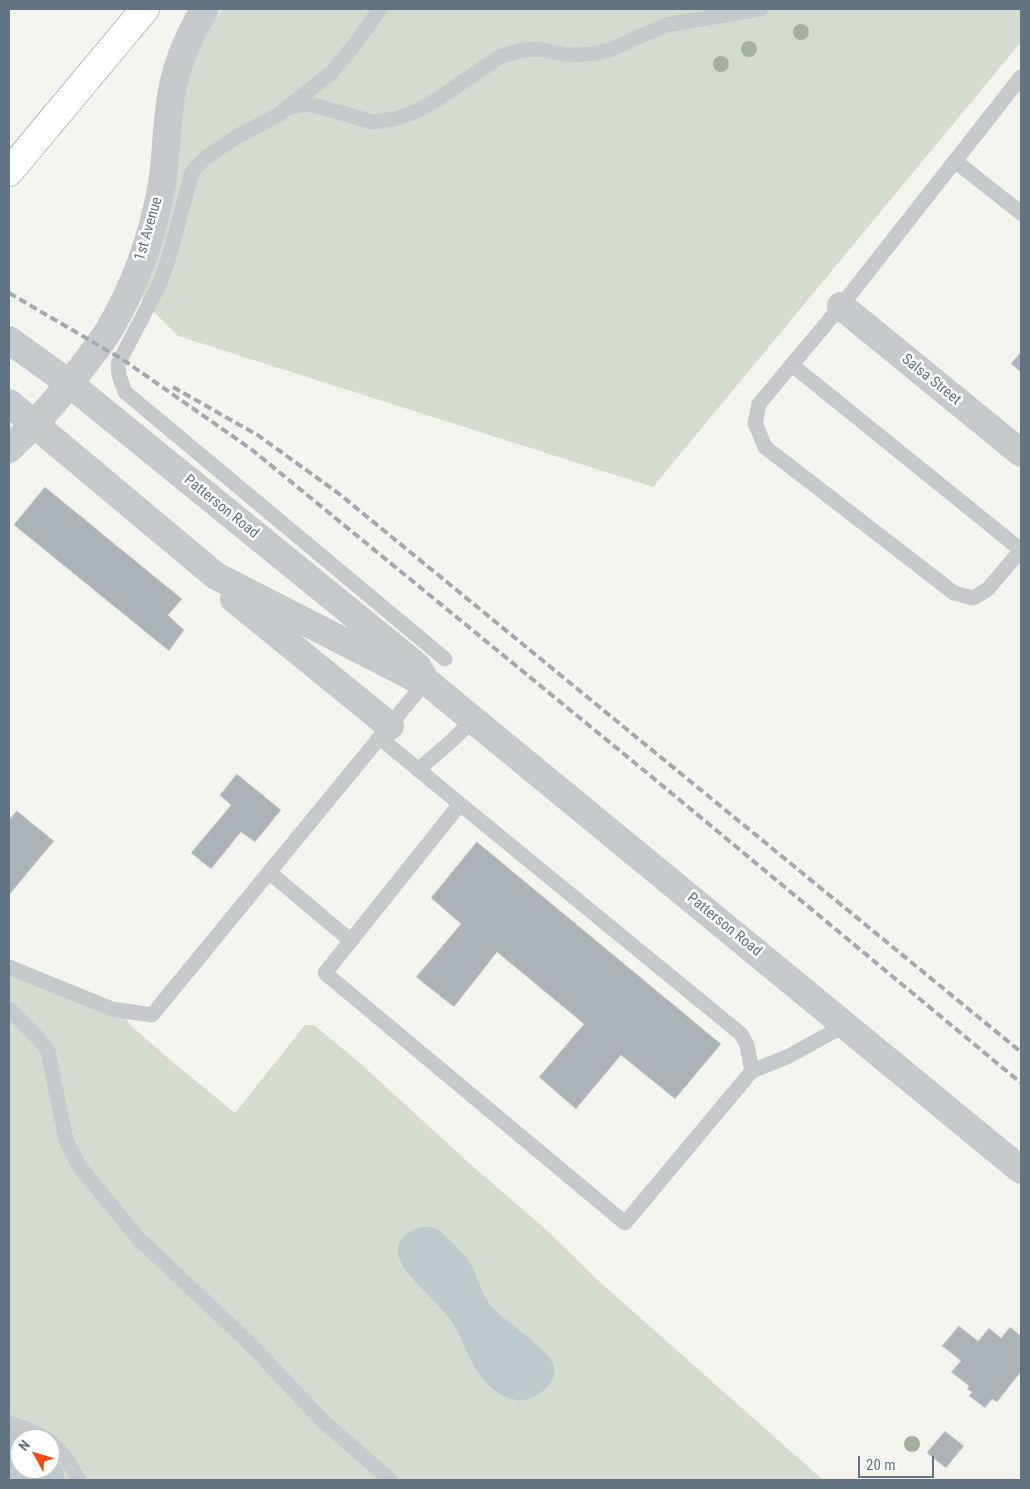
<!DOCTYPE html>
<html>
<head>
<meta charset="utf-8">
<style>
	body { margin:0 }
	#map { position:relative; width:1030px; height:1489px; overflow:hidden; background:#f4f4ef; font-family:"Roboto Condensed",sans-serif }
	canvas { display:block }
	.frame { position:absolute; inset:0; border:10px solid #617383; pointer-events:none }
	.north { position:absolute; left:10px; top:1429px; width:50px; height:50px; box-sizing:border-box; background:#fff; border:1px solid #c0c7cd; border-radius:50%; rotate:309deg; font-size:14px; font-weight:700; line-height:20px; text-align:center; color:#617383 }
	.north::after { content:''; display:block; margin:auto; width:18px; height:22px; background:#f14c13; clip-path:polygon(50% 0,100% 100%,50% 72%,0 100%) }
	.scale { position:absolute; left:858px; top:1456px; width:76px; height:22px; box-sizing:border-box; border:2px solid #617383; border-top:0; padding-left:6px; font-size:15px; line-height:18px; white-space:nowrap; color:#617383; -webkit-text-stroke:4px #fff; paint-order:stroke }
</style>
</head>
<body>
<div id="map">
<canvas width="1030" height="1489"></canvas>
<div class="frame"></div>
<div class="north">N</div>
<div class="scale">20 m</div>
</div>
<script>
const g = document.querySelector('canvas').getContext('2d');
g.lineJoin = 'round';
function fillPath(path, color) {
  g.fillStyle = color;
  g.fill(path, 'evenodd');
}
function trace(path, color, width, dash) {
  g.strokeStyle = color;
  g.lineWidth = width;
  g.lineCap = dash ? 'butt' : 'round';
  g.setLineDash(dash || []);
  g.stroke(path);
}
function drawText(font, color, halo, rows, align = 'center') {
  g.font = font + ' "Roboto Condensed",sans-serif';
  g.lineWidth = 5;
  g.setLineDash([]);
  g.textBaseline = 'middle';
  g.strokeStyle = halo;
  g.fillStyle = color;
  for (const [text, x, y, turn = 0] of rows) {
    g.save();
    g.translate(x, y);
    g.rotate((+turn || 0) * Math.PI / 180);
    g.textAlign = isNaN(turn) ? turn : align;
    if (halo) g.strokeText(text, 0, 0);
    g.fillText(text, 0, 0);
    g.restore();
  }
}
fillPath(new Path2D(`
	M222 9H1021V42L653 487 178 336 141 299 167 225 178 124 196 49Z
	M9 963 122 1007 129 1024 174 1063 235 1113 305 1025H314L360 1063 470 1164 542 1226 601 1283 823 1480H9ZM20 1439H50V1469H20Z`), '#d4dcd0');
fillPath(new Path2D(`
	M424 1226C427 1227 432 1227 435 1228 444 1232 467 1257 472 1266 479 1280 481 1295 492 1307 507 1323 545 1346 553 1364 561 1382 533 1404 516 1400 474 1391 470 1347 449 1318 431 1292 360 1246 424 1226Z
	M9 1429 33 1439H20V1469H50V1452L63 1469 65 1480H9Z`), '#bdc8cd');
const building = new Path2D(`
	M1021 352V372L1011 364Z
	M45 487 182 599 168 615 184 630 169 651 14 525Z
	M237 774 281 810 255 842 241 832 211 869 191 853 231 805 220 795Z
	M17 811 54 841 9 895V820Z
	M477 842 721 1044 675 1099 621 1055 576 1109 539 1077 584 1024 497 952 454 1007 416 977 461 924 431 898Z
	M959 1326 978 1341 989 1328 1001 1338 1010 1327 1021 1336V1374L1020 1373 997 1402 992 1399 985 1408 969 1396 972 1392 967 1389 969 1386 951 1372 961 1361 942 1346Z
	M945 1431 964 1446 946 1468 927 1453Z`);
fillPath(building, '#abb3b8');
trace(building, '#d5d5d3', 1);
const secondary = new Path2D(`
	M9 172 145 9`);
trace(secondary, '#b5babf', 30);
trace(new Path2D(`
	M380 9 355 44 331 73 278 115 238 136 205 158 192 172 169 257 160 283 118 364 119 375 125 392 445 659
	M1021 77 841 306 759 404 755 423 765 447 954 593 973 598 988 589 1021 550
	M288 108 304 104 317 106 373 122 394 119 417 111 438 99 499 57 522 50 539 49 568 55 593 54 609 50 666 25 761 9
	M955 161 1021 213
	M792 365 1021 550
	M380 738 460 804 325 973 625 1223 752 1071 789 1056 845 1025
	M418 770C437 753 457 738 473 719
	M460 804 741 1034 747 1045 752 1071
	M269 872 351 941
	M9 967 112 1009 152 1015 426 681
	M9 1009 38 1038 48 1051 66 1140 79 1166 110 1204 138 1238 249 1343 323 1421 390 1480
	M9 1423 32 1431 47 1439
	M50 1441 66 1458 79 1480`), '#c6c9cc', 15);
trace(new Path2D(`
	M841 306 1021 453
	M9 340 70 384 417 666 426 681 1021 1170
	M9 403 216 576 415 678
	M9 449C39 421 65 391 89 358 96 349 103 340 109 330 135 286 153 234 162 184 166 158 166 131 170 104 174 70 187 38 205 9
	M234 599 390 726`), '#c6c9cc', 28);
trace(secondary, '#fff', 28);
trace(new Path2D(`
	M9 293 122 359 251 449 652 777 1021 1083
	M173 387 259 436 338 493 1021 1052`), '#a3a9af', 4, [8, 4]);
g.fillStyle = '#a5b1a0';
for (const [x, y] of [
	[801,32],
	[749,49],
	[721,64],
	[912,1444]
]) {
  g.beginPath();
  g.arc(x, y, 8, 0, 2 * Math.PI);
  g.fill();
}
drawText('15px', '#617383', '#fff', [
	["1st Avenue",149,229,-74],
	["Salsa Street",931,380,39],
	["Patterson Road",221,507,39],
	["Patterson Road",724,925,39]
]);
</script>
</body>
</html>
